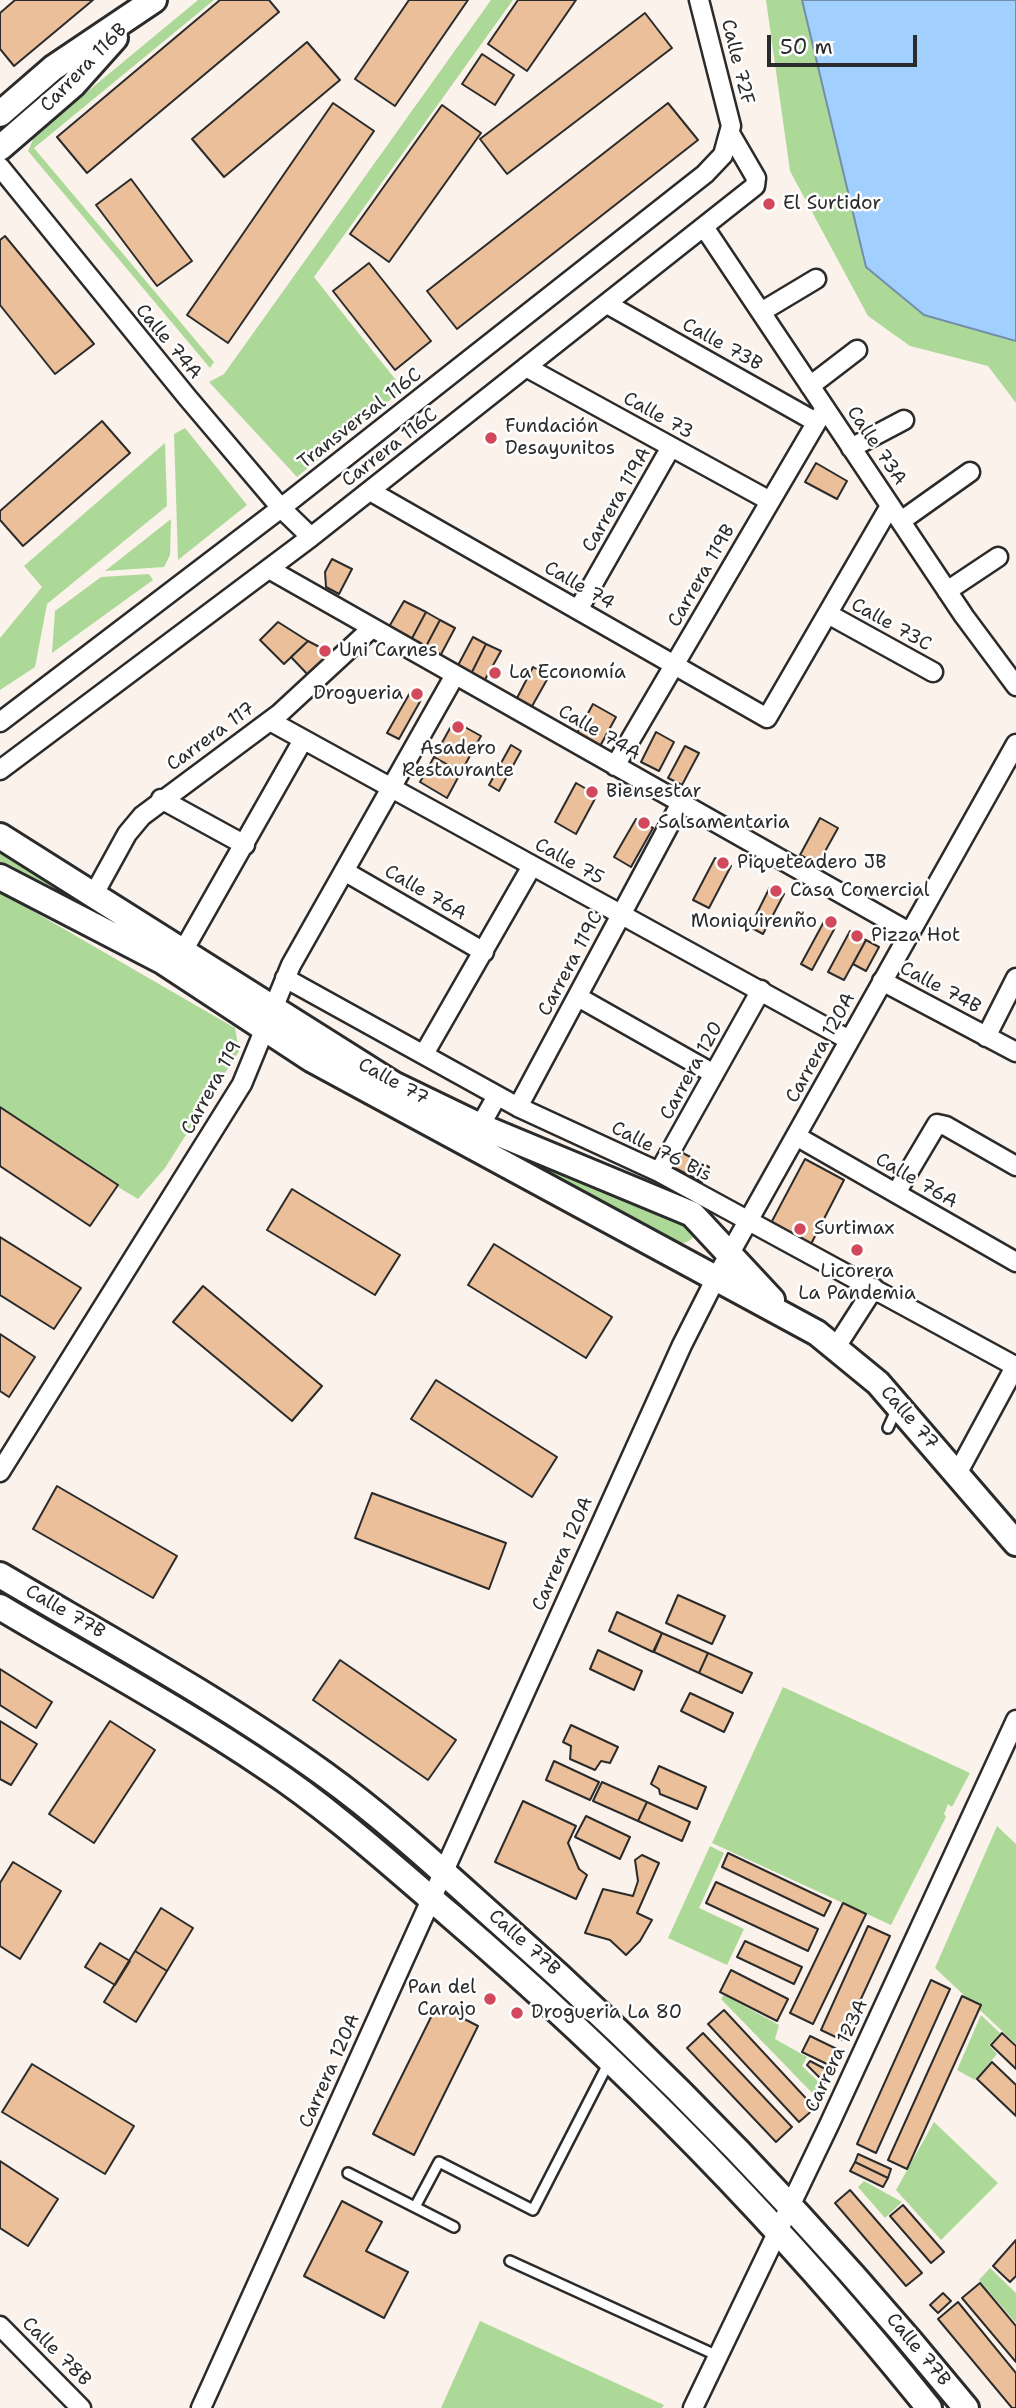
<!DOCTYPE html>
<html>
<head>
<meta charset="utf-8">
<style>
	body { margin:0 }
	#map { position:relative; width:1016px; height:2408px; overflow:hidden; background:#fbf2eb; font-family:"Shantell Sans",sans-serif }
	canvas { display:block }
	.scale { position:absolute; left:767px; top:35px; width:150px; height:32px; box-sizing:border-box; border:4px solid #2b2b2b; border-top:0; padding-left:9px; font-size:21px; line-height:24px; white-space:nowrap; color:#2b2b2b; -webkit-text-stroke:5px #fff; paint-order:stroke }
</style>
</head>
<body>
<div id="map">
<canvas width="1016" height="2408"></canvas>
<div class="scale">50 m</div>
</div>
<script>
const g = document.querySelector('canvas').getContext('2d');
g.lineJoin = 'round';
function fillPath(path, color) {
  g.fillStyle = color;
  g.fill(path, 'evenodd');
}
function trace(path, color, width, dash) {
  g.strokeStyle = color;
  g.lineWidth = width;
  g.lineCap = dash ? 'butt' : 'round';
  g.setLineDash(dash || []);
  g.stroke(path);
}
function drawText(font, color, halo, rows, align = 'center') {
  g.font = font + ' "Shantell Sans",sans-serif';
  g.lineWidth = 5;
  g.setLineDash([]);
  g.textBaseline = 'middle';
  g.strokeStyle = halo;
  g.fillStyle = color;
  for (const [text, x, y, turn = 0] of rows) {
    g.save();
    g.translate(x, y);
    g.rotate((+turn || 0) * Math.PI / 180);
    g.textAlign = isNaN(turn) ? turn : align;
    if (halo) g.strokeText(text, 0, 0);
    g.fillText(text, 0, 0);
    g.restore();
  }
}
fillPath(new Path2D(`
	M198 0H214L34 148 214 362 210 368 28 151 35 135Z
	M491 0H513L314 277 403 389 297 477 209 382 224 374Z
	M766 0H1016V403L988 366 910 346 868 316 790 171Z
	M185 428 247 505 178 560 174 434Z
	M165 443 167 506 47 604 35 667 0 690V638L42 587 24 566Z
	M171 519 170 555 164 567 105 571Z
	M149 574 153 580 52 653 55 611 101 577Z
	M0 844 105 917 0 866Z
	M0 892 235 1028 239 1051 165 1168 138 1199 0 1116Z
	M436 1117 665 1206 697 1231C691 1243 684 1244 672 1244Z
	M783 1687 970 1773 952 1807 948 1804 944 1814 946 1817 891 1925 712 1843Z
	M997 1826 1016 1844V2044L935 1968Z
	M710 1846 724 1853 699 1908 744 1929 727 1965 668 1938Z
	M724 1995 779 2025 775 2039 807 2057 802 2066 823 2086 817 2098 721 1999Z
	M981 2015 1000 2033 989 2045 997 2054 975 2080 957 2070Z
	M934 2122 998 2183 941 2240 896 2190Z
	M864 2181 902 2202 885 2218 858 2187Z
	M990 2268 1016 2293V2323L979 2280Z
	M480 2321 664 2405 662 2408H441Z`), '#add998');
const water = new Path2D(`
	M802 0H1016V341L924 315 866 267Z`);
fillPath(water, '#a2d0fe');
trace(water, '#728eaa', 2);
const building = new Path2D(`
	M15 0H93L14 66 0 49V13Z
	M220 0H269L279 12 87 173 57 137Z
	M409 0H468L395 106 355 79Z
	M518 0H576L527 71 488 44Z
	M645 13 672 48 507 174 480 139Z
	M307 42 340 80 224 177 192 139Z
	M482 54 514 75 495 105 462 84Z
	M333 103 374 131 228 343 187 315Z
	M668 103 698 140 457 329 427 291Z
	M442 105 481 133 389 262 350 234Z
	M131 179 192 261 157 286 96 205Z
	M5 236 94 344 55 374 0 305V240Z
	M369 263 431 341 395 370 333 291Z
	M102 421 130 453 23 546 0 520V511Z
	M816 463 847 481 837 499 805 482Z
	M332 559 352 569 339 594 326 587 325 572Z
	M404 601 426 612 409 644 386 632Z
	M426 612 440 620 423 652 409 644Z
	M440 620 455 628 438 660 423 652Z
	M278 622 308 641 284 664 260 640Z
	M473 637 486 644 469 678 455 671Z
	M308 641 335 655 310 677 291 657Z
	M486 644 501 651 482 685 469 678Z
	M533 667 549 676 531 708 516 700Z
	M411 691 422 698 399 739 387 733Z
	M593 704 616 717 599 748 576 735Z
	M454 721 481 736 461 772 434 757Z
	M656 732 674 742 659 771 641 762Z
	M511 745 521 751 499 791 489 785Z
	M685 746 699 753 682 785 668 778Z
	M434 757 461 772 447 798 420 782Z
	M576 783 597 795 576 834 555 822Z
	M820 818 838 828 818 864 800 855Z
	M636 819 653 828 631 867 614 857Z
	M715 858 731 866 709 908 693 900Z
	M770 887 784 894 763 934 750 927Z
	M826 918 837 924 812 970 801 964Z
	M850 931 866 940 844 980 828 972Z
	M866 940 879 947 866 971 853 964Z
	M0 1107 118 1185 90 1226 0 1166Z
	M681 1152 709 1167 702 1182 673 1167Z
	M805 1159 844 1180 811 1244 771 1223Z
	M292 1189 400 1255 375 1295 267 1230Z
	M0 1237 81 1288 54 1329 0 1295Z
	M494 1244 612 1317 586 1358 468 1285Z
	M203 1286 322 1386 292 1421 173 1322Z
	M0 1334 35 1357 9 1397 0 1391Z
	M436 1380 557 1457 532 1497 411 1419Z
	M57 1486 177 1556 153 1598 33 1529Z
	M372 1493 506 1543 489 1589 355 1538Z
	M678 1595 725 1616 712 1644 666 1623Z
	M617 1612 662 1633 653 1652 609 1631Z
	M662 1633 708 1653 699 1673 654 1652Z
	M598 1650 642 1671 634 1690 590 1669Z
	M708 1653 752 1673 742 1693 699 1673Z
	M340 1660 456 1740 428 1780 313 1700Z
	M0 1669 52 1702 36 1728 0 1705Z
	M690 1693 733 1713 724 1732 681 1711Z
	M0 1721 37 1744 11 1785 0 1779Z
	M110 1721 155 1750 94 1843 49 1814Z
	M571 1725 618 1747 610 1763 601 1761 595 1770 570 1759 571 1746 563 1742Z
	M554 1761 599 1782 590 1800 546 1780Z
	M659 1766 706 1787 697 1809 660 1794 659 1789 651 1784Z
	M602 1782 647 1802 638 1821 593 1801Z
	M523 1801 576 1826 568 1843 579 1869 587 1875 576 1899 495 1862Z
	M647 1802 690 1822 682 1841 638 1821Z
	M586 1816 630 1837 620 1859 575 1837Z
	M728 1853 831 1902 824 1916 722 1867Z
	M642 1855 659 1863 637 1913 652 1920 640 1941 626 1955 610 1940 585 1933 603 1889 633 1896 638 1881 635 1860Z
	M13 1862 61 1891 20 1959 0 1946V1883Z
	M716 1882 818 1929 808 1951 706 1903Z
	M843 1903 866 1914 813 2024 790 2013Z
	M161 1908 193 1928 167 1971 135 1951Z
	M868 1926 890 1936 842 2040 821 2030Z
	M745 1941 802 1967 794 1984 737 1957Z
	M100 1943 130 1961 115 1985 85 1967Z
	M135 1951 167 1971 136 2022 104 2002Z
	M731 1970 788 1999 777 2021 720 1992Z
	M931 1980 950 1989 876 2153 857 2144Z
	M962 1996 981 2005 907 2169 888 2160Z
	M437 2005 478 2026 414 2155 373 2134Z
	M724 2010 815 2108 799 2122 708 2024Z
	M703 2033 792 2127 776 2142 687 2048Z
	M1002 2033 1016 2046V2069L991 2045Z
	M810 2036 841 2051 833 2067 802 2052Z
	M810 2061 831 2072 825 2083 807 2065Z
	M992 2062 1016 2085V2116L977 2079Z
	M32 2064 134 2126 105 2174 2 2112Z
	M858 2154 891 2169 888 2178 855 2162Z
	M0 2161 58 2199 28 2246 0 2228Z
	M855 2162 888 2178 883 2187 850 2171Z
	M850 2190 922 2273 906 2286 835 2203Z
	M342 2201 382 2222 366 2251 408 2272 384 2318 304 2276Z
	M903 2205 944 2252 931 2263 890 2216Z
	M1016 2240V2276L1010 2282 993 2266Z
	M980 2283 1016 2326V2362L962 2298Z
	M943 2293 951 2301 938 2313 930 2305Z
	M958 2302 1016 2373V2408H1012L938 2319Z`);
fillPath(building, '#eabf9a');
trace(building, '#2b2b2b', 2);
const lane = new Path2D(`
	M888 1428 897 1408
	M348 2173 454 2227
	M415 2207 439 2162 533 2210 609 2062
	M510 2261 718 2356`);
const street = new Path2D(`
	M0 167 187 397 281 508 311 537
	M704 227 964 616 1016 686
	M607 304 816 422
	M761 312 816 279
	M526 367 770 501
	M810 386 857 350
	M851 448 904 420
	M370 491 767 718 890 506
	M901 521 970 472
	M269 569 909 932
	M947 591 998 557
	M578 610 671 447
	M828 614 933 672
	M270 721 849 1040
	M0 722 281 508 705 174 723 155 731 126 699 0
	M615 766 825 408
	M0 770 311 537 755 186 756 178 731 135
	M161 799 245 845
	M344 871 484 952
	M94 894 127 834 142 816 279 714 372 628
	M183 951 303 740
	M285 978 518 1107 659 1172 1015 1366
	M882 981 1016 1052
	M578 997 714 1074
	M986 1037 1016 978
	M424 1054 532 866
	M518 1107 681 803
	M480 1126 497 1096
	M796 1136 1016 1262
	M659 1172 761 990
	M896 1193 937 1124 946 1126 1016 1166
	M836 1347 874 1288
	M0 1472 242 1084 291 965 455 675
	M957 1474 1016 1365
	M0 2326 81 2408
	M201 2408 682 1345 716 1278 1016 744
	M693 2408 829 2125 1016 1720`);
const secondary = new Path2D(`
	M0 114 53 68 154 0
	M0 148 73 85 115 38
	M0 836 393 1084 480 1126 692 1214 772 1300
	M0 877 162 961 311 1059 817 1333 878 1383 1016 1543
	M0 1575C109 1639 221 1700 324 1774 385 1818 441 1870 497 1920 667 2070 822 2232 966 2408
	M0 1607C89 1660 180 1709 266 1767 331 1810 390 1864 450 1915 626 2066 784 2227 929 2408`);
trace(lane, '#2b2b2b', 14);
trace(street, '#2b2b2b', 23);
trace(secondary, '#2b2b2b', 30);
trace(lane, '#fff', 9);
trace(street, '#fff', 18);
trace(secondary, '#fff', 24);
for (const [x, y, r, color] of [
	[769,204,7,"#d1495b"],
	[491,438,7,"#d1495b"],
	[325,651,7,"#d1495b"],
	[495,673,7,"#d1495b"],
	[417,694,7,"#d1495b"],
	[458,727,7,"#d1495b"],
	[592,792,7,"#d1495b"],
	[644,823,7,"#d1495b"],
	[723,863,7,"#d1495b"],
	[776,891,7,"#d1495b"],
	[831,922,7,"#d1495b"],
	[857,936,7,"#d1495b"],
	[800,1229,7,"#d1495b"],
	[857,1250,7,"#d1495b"],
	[490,1999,7,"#d1495b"],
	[517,2013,7,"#d1495b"]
]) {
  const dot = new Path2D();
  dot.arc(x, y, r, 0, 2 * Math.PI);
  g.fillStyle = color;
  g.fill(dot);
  trace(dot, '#fff', 2.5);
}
drawText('19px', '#2b2b2b', '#fff', [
	["Calle 72F",737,62,76],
	["Carrera 116B",84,68,-46],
	["Calle 74A",168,342,50],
	["Calle 73B",722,345,29],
	["Calle 73",658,416,29],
	["Transversal 116C",360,419,-38],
	["Calle 73A",876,446,56],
	["Carrera 116C",390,448,-38],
	["Carrera 119A",617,500,-60],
	["Carrera 119B",702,576,-60],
	["Calle 74",579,586,30],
	["Calle 73C",891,625,29],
	["Calle 74A",599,733,30],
	["Carrera 117",211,737,-36],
	["Calle 75",569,862,29],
	["Calle 76A",425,893,30],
	["Carrera 119C",571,964,-62],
	["Calle 74B",940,988,28],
	["Carrera 120A",821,1048,-61],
	["Carrera 120",692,1071,-61],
	["Calle 77",393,1082,29],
	["Carrera 119",212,1088,-61],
	["Calle 76 Bis",661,1152,27],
	["Calle 76A",916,1181,30],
	["Calle 77",909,1418,49],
	["Carrera 120A",563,1554,-66],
	["Calle 77B",65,1612,30],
	["Calle 77B",524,1943,42],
	["Carrera 123A",837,2056,-65],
	["Carrera 120A",330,2071,-66],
	["Calle 77B",918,2350,50],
	["Calle 78B",56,2352,45]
]);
drawText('19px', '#2b2b2b', '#fff', [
	["El Surtidor",783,204],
	["Fundación",505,427],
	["Desayunitos",505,449],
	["Uni Carnes",339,651],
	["La Economía",509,673],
	["Drogueria",403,694,"right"],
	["Asadero",458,749,"center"],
	["Restaurante",458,771,"center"],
	["Biensestar",606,792],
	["Salsamentaria",658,823],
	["Piqueteadero JB",737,863],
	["Casa Comercial",790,891],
	["Moniquirenño",817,922,"right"],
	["Pizza Hot",871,936],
	["Surtimax",814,1229],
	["Licorera",857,1272,"center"],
	["La Pandemia",857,1294,"center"],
	["Pan del",476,1988,"right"],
	["Carajo",476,2010,"right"],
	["Drogueria La 80",531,2013]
], 'left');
</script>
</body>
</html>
